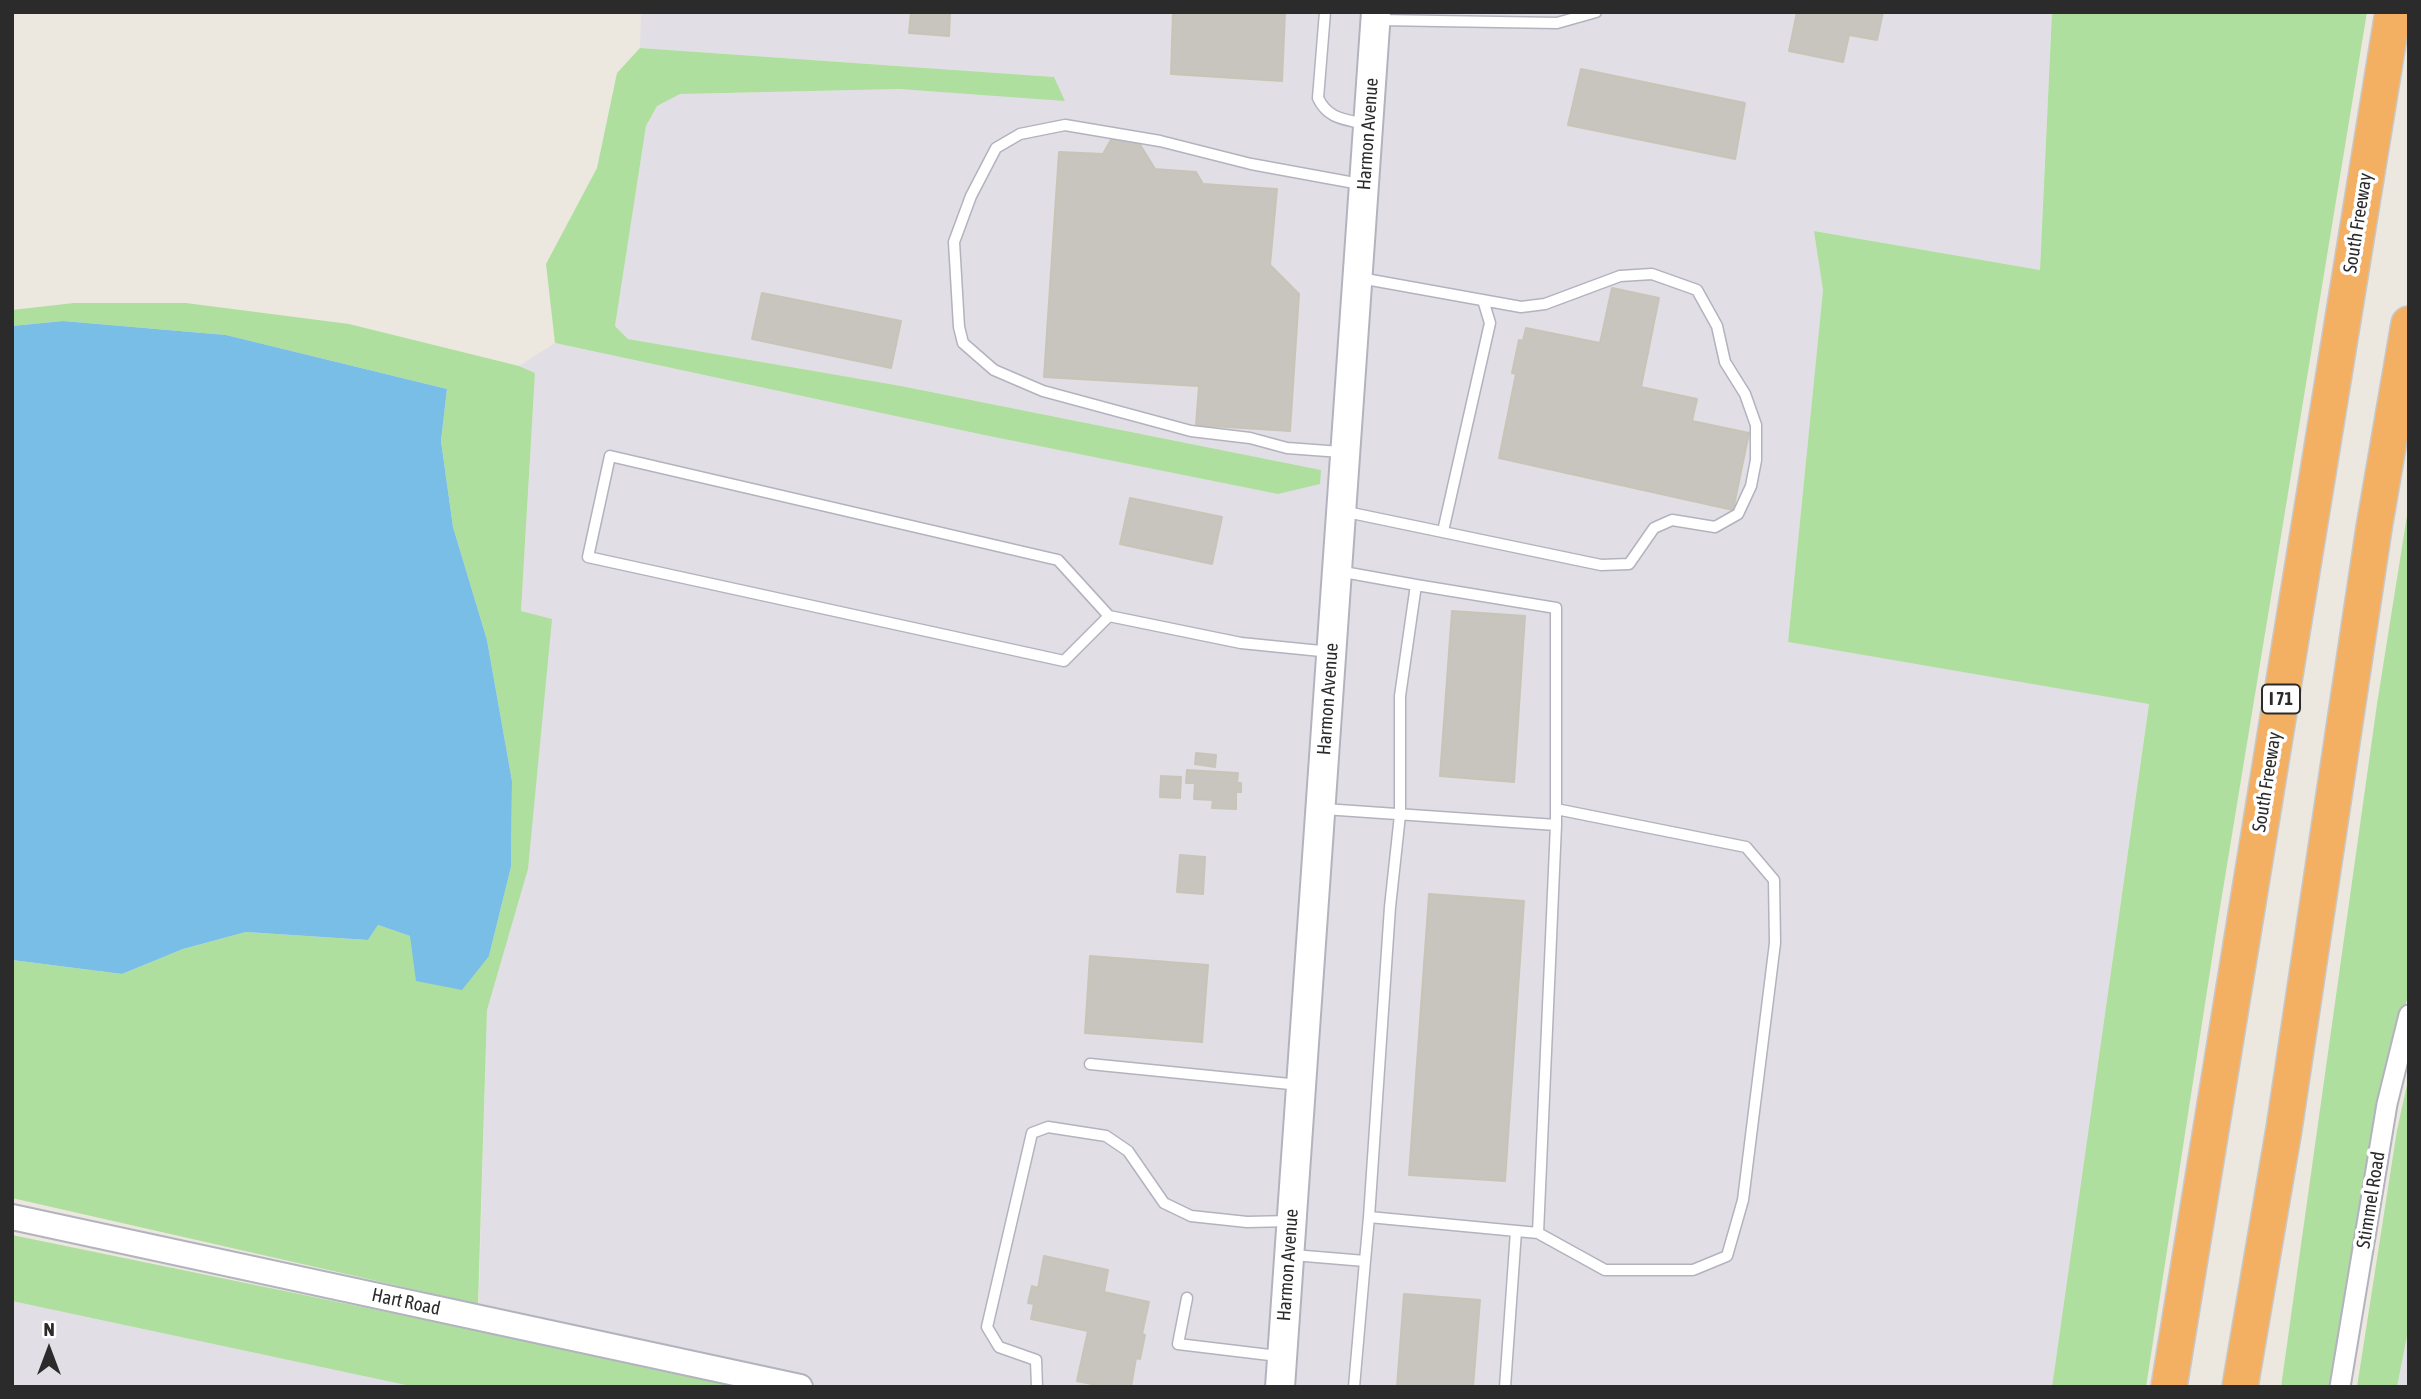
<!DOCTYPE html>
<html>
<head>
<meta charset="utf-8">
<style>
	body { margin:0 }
	#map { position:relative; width:2421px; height:1399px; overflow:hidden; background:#ece8df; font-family:"Asap Condensed",sans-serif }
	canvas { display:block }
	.frame { position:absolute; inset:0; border:14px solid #2b2b2b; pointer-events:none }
	.north { position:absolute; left:14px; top:1315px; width:70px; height:70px; -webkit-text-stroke:5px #fff; paint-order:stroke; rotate:0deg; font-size:19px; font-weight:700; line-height:28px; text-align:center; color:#2b2b2b }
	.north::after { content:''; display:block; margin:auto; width:24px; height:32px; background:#2b2b2b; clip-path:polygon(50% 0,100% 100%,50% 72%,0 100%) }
</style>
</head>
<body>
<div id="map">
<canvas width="2421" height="1399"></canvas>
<div class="frame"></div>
<div class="north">N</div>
</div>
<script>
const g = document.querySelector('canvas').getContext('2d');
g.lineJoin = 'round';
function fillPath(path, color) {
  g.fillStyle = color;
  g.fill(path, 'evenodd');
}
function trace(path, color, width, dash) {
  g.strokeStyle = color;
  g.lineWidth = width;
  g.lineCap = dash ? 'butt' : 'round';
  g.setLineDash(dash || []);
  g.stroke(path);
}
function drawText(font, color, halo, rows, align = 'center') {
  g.font = font + ' "Asap Condensed",sans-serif';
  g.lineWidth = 7;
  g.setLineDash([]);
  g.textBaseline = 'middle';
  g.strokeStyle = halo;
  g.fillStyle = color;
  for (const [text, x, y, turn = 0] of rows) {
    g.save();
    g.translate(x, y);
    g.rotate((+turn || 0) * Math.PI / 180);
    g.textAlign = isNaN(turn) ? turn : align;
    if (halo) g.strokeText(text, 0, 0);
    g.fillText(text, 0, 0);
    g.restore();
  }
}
fillPath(new Path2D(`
	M641 12H2052L2040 270 1815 231 1823 290 1788 642 2149 703 2052 1387H752L478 1329 487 1009 528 869 551 619 521 611 535 373 519 366 555 343 984 435 1278 494 1320 483V470L901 386 628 339 615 326 646 126 657 106 680 94 899 89 1065 100 1053 77 640 48Z
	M12 1301 415 1387H12Z
	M2409 1326V1387H2397Z`), '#e1dfe5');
fillPath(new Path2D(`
	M2052 12H2367L2217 926 2146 1387H2052L2149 704 1788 642 1823 290 1814 231 2040 270Z
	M640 48 1054 77 1065 101 899 89 680 94 657 106 646 126 615 326 628 339 901 386 1321 470 1320 484 1278 494 984 435 555 343 546 264 597 168 617 73Z
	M74 303H186L349 324 519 366 535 373 521 611 552 619 528 869 487 1010 478 1304 12 1198V960L122 974 183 949 246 932 368 940 378 925 410 936 489 956 511 867 512 781 487 640 453 527 441 441 447 389 226 335 63 321 12 326V310Z
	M2409 503V991L2395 1048 2337 1387H2281L2377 704Z
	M2409 1076V1326L2397 1387H2357L2397 1130Z
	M12 1235 752 1387H415L12 1301Z`), '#aedf9f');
fillPath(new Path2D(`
	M63 321 226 335 447 389 441 441 453 527 487 640 512 781 511 867 489 956 462 990 416 981 410 936 378 925 368 940 246 932 183 949 122 974 12 960V326Z`), '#79bee7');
const building = new Path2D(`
	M911 12H950L949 36 909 33Z
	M1173 12H1285L1282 81 1171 74Z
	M1797 12H1883L1877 40 1849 35 1843 62 1789 51Z
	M1581 69 1745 103 1735 159 1568 125Z
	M1112 138 1139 143 1155 169 1196 172 1203 184 1277 189 1270 265 1299 294 1290 431 1196 425 1199 386 1044 377 1059 152 1103 154Z
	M1612 288 1659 298 1641 387 1697 399 1692 421 1749 433 1733 510 1499 458 1516 374 1512 373 1519 340 1523 341 1526 328 1600 343Z
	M762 293 901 321 891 368 752 339Z
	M1130 498 1222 517 1212 564 1120 544Z
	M1452 611 1525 616 1514 782 1440 776Z
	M1196 753 1216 755 1215 767 1195 764Z
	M1187 770 1238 773 1237 783H1241V792H1236V809L1212 808 1213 800 1194 799 1195 783H1186Z
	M1161 776 1181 777 1180 798 1160 797Z
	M1180 855 1205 857 1203 894 1177 892Z
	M1429 894 1524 901 1505 1181 1409 1175Z
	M1090 956 1208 965 1202 1042 1085 1033Z
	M1044 1256 1108 1270 1104 1292 1149 1302 1142 1334 1145 1335 1140 1359 1136 1358 1131 1387H1106L1077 1381 1088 1331 1031 1319 1034 1304 1028 1303 1032 1286 1038 1288Z
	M1404 1294 1480 1300 1473 1387H1397Z`);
fillPath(building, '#c8c4be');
trace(building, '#c8c4b8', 2);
const service = new Path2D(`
	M1325 12 1318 98C1328 119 1344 119 1365 124
	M1379 20 1557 23 1596 12
	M1341 452 1287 448 1250 438 1191 431 1043 391 994 370 963 343 959 327 954 242 971 196 996 148 1020 134 1065 125 1160 141 1251 164 1360 184
	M1342 511 1601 565 1629 564 1654 528 1672 520 1715 527 1738 514 1751 486 1756 460V425L1745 394 1725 362 1717 326 1697 290 1652 274 1620 276 1545 304 1521 307 1360 278
	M1443 531 1490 323 1483 300
	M1416 585 1556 608V825
	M1109 616 1058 560 610 456 588 557 1064 661 1109 616 1241 643 1331 652
	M1324 809 1556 825 1538 1233 1369 1217 1390 907 1400 815V696L1416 585 1338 571
	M1090 1064 1300 1085
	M1538 1233 1605 1270H1693L1727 1256 1743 1200 1775 943 1774 880 1746 847 1556 809
	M1293 1255 1365 1261 1354 1387
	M1365 1261 1369 1217
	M1187 1298 1178 1344 1278 1356
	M1037 1387 1036 1360 999 1347 987 1327 1032 1133 1048 1127 1106 1136 1128 1151 1164 1203 1191 1216 1247 1222 1291 1221
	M1505 1387 1516 1231`);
const minor = new Path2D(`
	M2340 1387 2387 1104 2409 1015`);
const tertiary = new Path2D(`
	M12 1217 800 1387`);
const secondary = new Path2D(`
	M1280 1387 1376 12`);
const motorway = new Path2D(`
	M2169 1387 2393 12
	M2240 1387 2284 1129 2374 528 2409 324`);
trace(service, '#b2b3be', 13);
trace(minor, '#b2b3be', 23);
trace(tertiary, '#b2b3be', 28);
trace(secondary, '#b2b3be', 32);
trace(motorway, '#c8c8c8', 38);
trace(service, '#fff', 10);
trace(minor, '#fff', 19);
trace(tertiary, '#fff', 24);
trace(secondary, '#fff', 28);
trace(motorway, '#f3b063', 35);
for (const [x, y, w] of [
	[2281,699,38]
]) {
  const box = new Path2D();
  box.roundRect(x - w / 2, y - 14.5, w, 29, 5);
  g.fillStyle = '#fff';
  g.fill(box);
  trace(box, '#2b2b2b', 2);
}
drawText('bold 18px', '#2b2b2b', null, [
	["I 71",2281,699]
]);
drawText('19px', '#2b2b2b', '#fff', [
	["Harmon Avenue",1368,134,-86],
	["South Freeway",2358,223,-81],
	["Harmon Avenue",1328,699,-86],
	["South Freeway",2267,782,-81],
	["Stimmel Road",2371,1200,-81],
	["Harmon Avenue",1288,1265,-86],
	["Hart Road",406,1302,12]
]);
</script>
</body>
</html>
